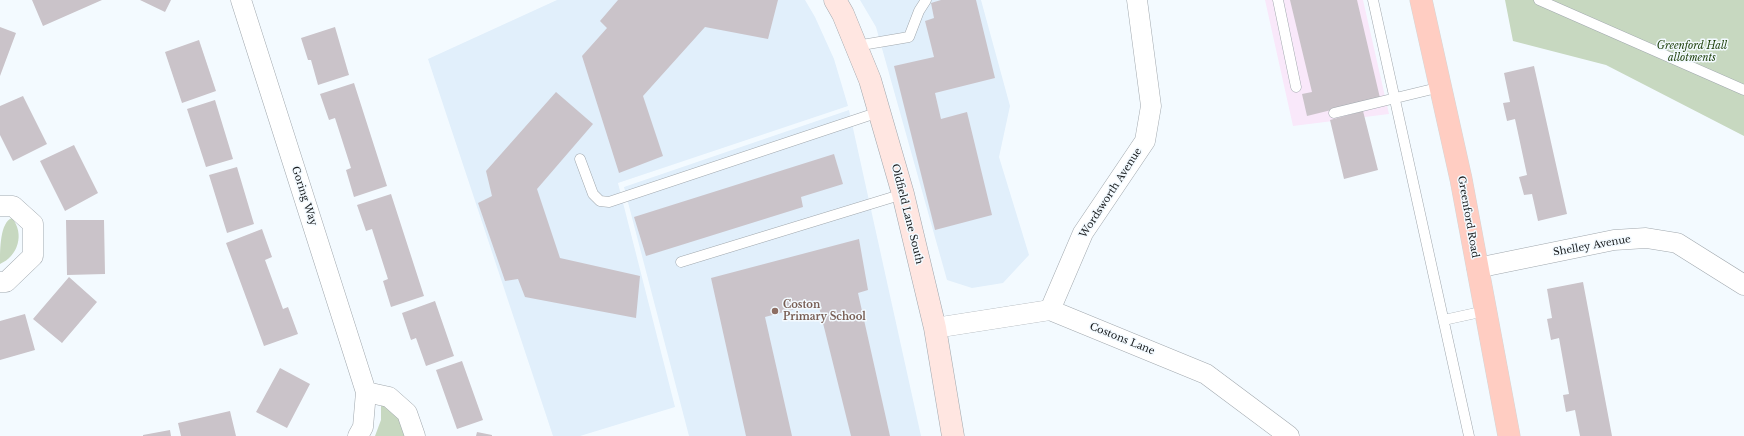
<!DOCTYPE html>
<html>
<head>
<meta charset="utf-8">
<style>
	body { margin:0 }
	canvas { display:block; background:#f3faff }
</style>
</head>
<body>
<canvas width="1744" height="436"></canvas>
<script>
const g = document.querySelector('canvas').getContext('2d');
g.lineJoin = 'round';
function fillPath(path, color) {
  g.fillStyle = color;
  g.fill(path, 'evenodd');
}
function trace(path, color, width, dash) {
  g.strokeStyle = color;
  g.lineWidth = width;
  g.lineCap = dash ? 'butt' : 'round';
  g.setLineDash(dash || []);
  g.stroke(path);
}
function drawText(font, color, halo, rows, align = 'center') {
  g.font = font + ' "Libre Baskerville",serif';
  g.lineWidth = 3;
  g.setLineDash([]);
  g.textBaseline = 'middle';
  g.strokeStyle = halo;
  g.fillStyle = color;
  for (const [text, x, y, turn = 0] of rows) {
    g.save();
    g.translate(x, y);
    g.rotate((+turn || 0) * Math.PI / 180);
    g.textAlign = isNaN(turn) ? turn : align;
    if (halo) g.strokeText(text, 0, 0);
    g.fillText(text, 0, 0);
    g.restore();
  }
}
fillPath(new Path2D(`
	M1265 0H1363L1389 114 1293 126Z`), '#f9e8fa');
fillPath(new Path2D(`
	M557 0H805L815 17 834 59 848 106 618 183 675 407 580 436H553L428 59Z
	M860 0H981L1010 106 999 157 1029 255 1003 283 972 288 947 280 876 27Z
	M849 110 921 436H689L624 187Z`), '#e1effb');
fillPath(new Path2D(`
	M1505 0H1744V136L1606 65 1513 41Z
	M12 218C25 234 18 256 0 264 0 250 0 222 12 218Z
	M387 402 394 406 406 436H375L381 420V406Z`), '#c7d8c0');
fillPath(new Path2D(`
	M32 0H102L43 26Z
	M140 0H171L165 12Z
	M618 0H778L768 39 705 27 643 96 663 156 619 173 582 56 607 28 600 21Z
	M941 0H976L995 78 935 93 941 119 967 112 992 215 935 230 894 66 934 57 925 21 934 18 931 3Z
	M1290 0H1357L1380 98 1307 116 1302 94 1312 92Z
	M0 27 16 33 0 76Z
	M335 27 349 75 318 85 311 60H308L301 38Z
	M199 40 216 91 182 103 165 52Z
	M1534 66 1567 214 1538 221 1532 194 1524 195 1519 177 1527 175 1515 119 1507 121 1503 103 1510 102 1504 73Z
	M354 83 387 186 354 197 346 170 351 168 335 118 329 120 320 94Z
	M556 92 593 124 537 189 560 258 640 276 636 318 525 297 518 279 505 281 478 203 492 196 486 171Z
	M23 96 47 144 13 161 0 135V106Z
	M215 100 233 159 206 167 187 109Z
	M1363 111 1378 170 1344 179 1330 120Z
	M74 145 98 193 65 211 40 161Z
	M834 154 843 184 801 197 803 207 646 256 634 217Z
	M237 167 254 224 227 233 209 175Z
	M391 194 424 296 391 307 383 281 388 279 372 229 366 231 357 205Z
	M66 220H104L105 274 67 275Z
	M262 229 272 257 265 260 283 309 288 307 298 334 264 346 226 243Z
	M859 239 868 290 858 293 890 436H851L818 303 765 317 792 436H746L711 278Z
	M69 277 97 302 62 343 33 319Z
	M1583 282 1612 436H1580L1575 410 1566 412 1563 395 1569 394 1559 338 1551 340 1547 319 1552 318 1547 289Z
	M435 301 454 356 426 366 416 338 411 340 402 313Z
	M25 314 35 350 0 360V321Z
	M462 361 483 420 457 429 436 370Z
	M280 368 310 384 287 428 256 412Z
	M230 411 236 436H181L178 423Z
	M170 430 171 436H143V435Z
	M477 432 492 435V436H476Z`), '#cac3c9');
const lane = new Path2D(`
	M1278 0 1296 87
	M1373 0 1469 436
	M1539 0 1744 90
	M856 46 909 37 919 11 926 0
	M1334 113 1441 87
	M580 159 593 194 600 201 609 202 879 112
	M681 262 903 194
	M1444 320 1485 311`);
const street = new Path2D(`
	M241 0 366 392 363 427 358 436
	M0 206H13L33 224V256L6 282H0
	M1477 268 1614 240 1646 238 1677 243 1744 285
	M1050 310 1083 233 1145 141 1151 106 1137 0
	M935 328 1050 310 1206 374 1289 436
	M366 392 389 397 407 413 415 436`);
const secondary = new Path2D(`
	M835 0 843 14 870 80 903 194 935 328 953 436`);
const primary = new Path2D(`
	M1421 0 1461 179 1509 436`);
trace(lane, '#a1a8ae', 11);
trace(street, '#a1a8ae', 21);
trace(secondary, '#a1a8ae', 23);
trace(primary, '#d5d6d6', 23);
trace(lane, '#fff', 10);
trace(street, '#fff', 20);
trace(secondary, '#ffe6e1', 22);
trace(primary, '#ffcdc2', 22);
for (const [x, y, r, color] of [
	[775,311,4,"#8d6e63"]
]) {
  const dot = new Path2D();
  dot.arc(x, y, r, 0, 2 * Math.PI);
  g.fillStyle = color;
  g.fill(dot);
  trace(dot, '#f3faff', 1.5);
}
drawText('italic 10px', '#1a3d07', '#f3faff', [
	["Greenford Hall",1692,46],
	["allotments",1692,58]
]);
drawText('10px', '#181b1d', '#f3faff', [
	["Wordsworth Avenue",1111,193,-57],
	["Goring Way",304,196,72],
	["Oldfield Lane South",907,214,76],
	["Greenford Road",1468,217,80],
	["Shelley Avenue",1592,246,-10],
	["Costons Lane",1122,339,22]
]);
drawText('bold 10px', '#785e54', '#f3faff', [
	["Coston",783,305],
	["Primary School",783,317]
], 'left');
</script>
</body>
</html>
